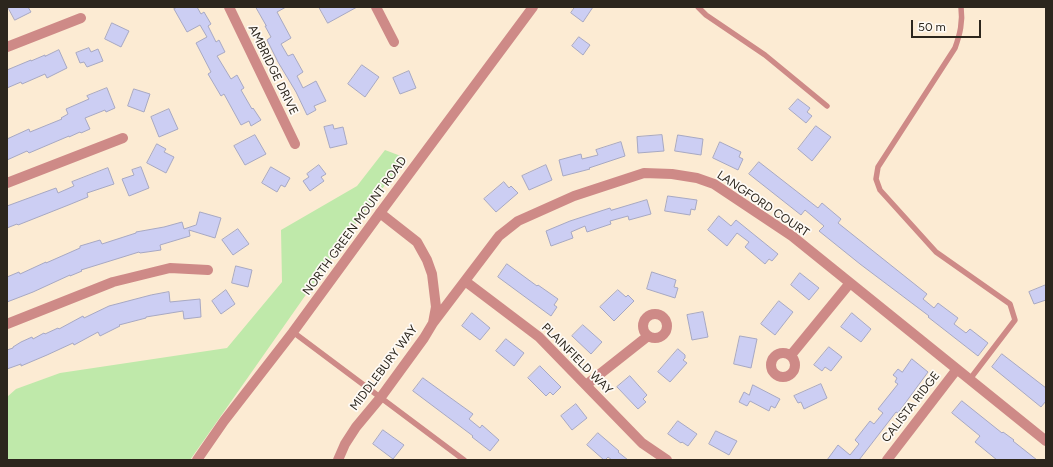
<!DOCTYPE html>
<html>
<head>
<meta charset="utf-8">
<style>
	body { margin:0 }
	#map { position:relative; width:1053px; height:467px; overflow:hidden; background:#fcebd3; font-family:Figtree,sans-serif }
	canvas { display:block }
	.frame { position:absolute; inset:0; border:8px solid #2c261d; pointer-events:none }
	.scale { position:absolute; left:911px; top:20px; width:70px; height:18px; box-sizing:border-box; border:2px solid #2c261d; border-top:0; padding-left:5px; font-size:12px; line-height:14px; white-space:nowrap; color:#2c261d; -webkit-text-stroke:3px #fefaf5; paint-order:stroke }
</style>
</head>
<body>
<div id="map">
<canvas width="1053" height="467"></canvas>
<div class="frame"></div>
<div class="scale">50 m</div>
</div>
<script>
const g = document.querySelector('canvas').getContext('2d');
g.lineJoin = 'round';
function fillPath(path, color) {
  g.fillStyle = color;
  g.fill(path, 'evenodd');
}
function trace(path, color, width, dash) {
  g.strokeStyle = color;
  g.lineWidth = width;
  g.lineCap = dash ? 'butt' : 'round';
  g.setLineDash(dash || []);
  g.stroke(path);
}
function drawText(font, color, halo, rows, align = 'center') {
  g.font = font + ' Figtree,sans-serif';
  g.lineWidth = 3.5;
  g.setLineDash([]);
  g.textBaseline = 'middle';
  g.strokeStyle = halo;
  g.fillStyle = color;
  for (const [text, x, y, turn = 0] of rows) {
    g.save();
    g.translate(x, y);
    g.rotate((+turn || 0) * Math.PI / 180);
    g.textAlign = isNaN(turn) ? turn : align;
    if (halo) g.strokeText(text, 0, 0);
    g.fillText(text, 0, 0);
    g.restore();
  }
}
fillPath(new Path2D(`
	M385 150 406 158 359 219 190 460H7V397L16 389 60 373 227 348 282 282 281 230 357 186Z`), '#bfe9aa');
const building = new Path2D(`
	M8 7H28L31 12 15 20Z
	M178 7H197L201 14 204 12 211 24 208 26 216 42 219 40 225 52 217 56 231 79 237 75 244 88 241 90 252 109 253 108 261 120 251 126 249 121 241 125 224 94 221 96 208 74 211 72 196 43 207 37 200 25 187 32 174 9Z
	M256 7H286L277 12 291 38 281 44 288 56 293 54 303 72 297 76 303 88 316 81 326 101 314 106 316 110 307 115 296 92 278 62 267 40 271 37 265 26H266Z
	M319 7H357L328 23Z
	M575 7H593L583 22 571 13Z
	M112 23 129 31 121 47 105 39Z
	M579 37 590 45 583 55 572 46Z
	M89 48 91 52 98 49 103 61 87 67 84 62 80 63 76 53Z
	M59 50 67 68 47 78 45 74 22 84 21 82 7 88V70L31 60V61L45 55V56Z
	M362 65 379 77 365 97 348 84Z
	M409 71 416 88 400 94 393 78Z
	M107 88 115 108 106 112 105 110 85 118 90 129 81 133 80 132 69 137V136L29 153 27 151 7 160V139L29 129 30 132 62 119 61 118 68 114 66 109 89 99 87 96Z
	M134 89 150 94 144 112 128 106Z
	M798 99 810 108 807 112 812 116 806 123 789 109Z
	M169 109 178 129 159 137 151 117Z
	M333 125 334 129 343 127 347 144 330 148 324 127Z
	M816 126 831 137 812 161 798 149Z
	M255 135 266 154 245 165 234 146Z
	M662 135 664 151 638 153 637 137Z
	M678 135 703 139 701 155 675 151Z
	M621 142 625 156 589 168 590 169 563 176 559 160 581 154 582 159 598 155 596 150Z
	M720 142 741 152 739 157 743 159 738 170 713 158Z
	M157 144 166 149 164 152 174 157 166 173 147 163Z
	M759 162 818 208 822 203 841 219 838 223 927 294 923 299 934 308 938 303 958 318 954 324 966 333 970 329 988 343 978 356 928 317 929 316 860 264 819 231 824 226 805 210 801 215 749 174Z
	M319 165 326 174 321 177 324 181 310 191 303 181 309 177 307 174Z
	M546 165 552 180 529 190 522 176Z
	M141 167 149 188 129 196 122 179 134 175 132 170Z
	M271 167 290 178 285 187 281 185 277 192 262 183Z
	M108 168 114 184 87 193 88 197 71 204 18 225 17 224 7 228V206L56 188 58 193 74 186 72 182Z
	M504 182 509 188 511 186 518 193 496 212 484 199Z
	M668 196 697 200 695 210 691 209 690 215 665 211Z
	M647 200 651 214 629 220 628 216 610 221 611 224 587 232 585 226 571 232 573 238 551 246 546 231 570 221 610 208 611 210Z
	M200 212 221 218 215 238 189 230 190 236 160 245 161 250 140 253 139 252 81 270 82 271 70 276V275L33 292 7 302V277L19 272 20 274 46 262V263L80 248V246L100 240 102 244 136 233V232L164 227 182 222 184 229 196 225Z
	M719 216 731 226 736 220 778 254 772 261 769 259 765 264 745 247 749 242 737 233 727 246 708 230Z
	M238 229 249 244 233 255 222 240Z
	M507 264 537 286 538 285 558 299 554 305 557 307 551 316 498 277Z
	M236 266 252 270 248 287 232 283Z
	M652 272 676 280 674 287 678 288 675 298 647 289Z
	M800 273 819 288 809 300 791 285Z
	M1046 285V300L1034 304 1029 292Z
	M226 290 235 304 221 314 212 301Z
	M618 290 626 297 628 295 634 301 614 321 600 307Z
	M169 292 170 302 200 299 201 317 184 319 183 311 146 317V318L119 325 120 326 100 336 98 332 74 345 73 343 47 355 21 366V364L7 369V350L13 348V347L21 342 32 337 33 339 44 333 45 334 58 328 59 329 83 316 84 318 109 306 151 295Z
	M779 301 793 312 775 335 761 324Z
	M703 312 708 337 692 340 687 315Z
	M472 313 490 328 480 340 462 326Z
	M852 313 871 329 861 342 841 327Z
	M583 325 602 342 591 354 572 336Z
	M740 336 757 339 751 368 734 364Z
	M506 339 524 353 514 366 496 351Z
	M829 347 842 357 831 371 825 367 822 371 814 365Z
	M678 349 685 355V358L683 360 687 363 670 382 658 372Z
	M1002 354 1046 388V401L1041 407 992 367Z
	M912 359 928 372 898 413 896 412 859 460H827L838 445 850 455 859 444 855 440 870 421 874 424 883 413 878 409 898 384 895 382 897 378 893 375 898 369 902 372Z
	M540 366 561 387 553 395 550 392 546 396 528 378Z
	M630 376 647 395 643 399 646 402 638 409 617 387Z
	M423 378 473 414 469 419 480 428 482 425 499 440 490 451 472 437 473 436 413 391Z
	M821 384 827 398 804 409 801 402 798 403 794 396Z
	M753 385 780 399 775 408 771 406 769 411 750 401 747 406 739 402 744 392 749 395Z
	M962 401 1002 433 1003 432 1014 440 1013 441 1037 460H997L975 442 980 436 952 413Z
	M576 404 587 418 572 430 561 416Z
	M678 421 697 434 688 446 682 442 681 443 668 434Z
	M383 430 404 445 393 459 373 444Z
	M716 431 737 441 729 455 709 444Z
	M598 433 619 451 618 452 628 460H612L608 457 605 460H604L587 445Z`);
fillPath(building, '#cccef3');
trace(building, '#a7a8c2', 1);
trace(new Path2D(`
	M698 7 706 15 765 55 827 106
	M961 7C963 22 960 34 955 48L878 167 876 179 880 190 936 252 1010 304 1015 320 970 379
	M293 332 464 460`), '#ce8a87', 5.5);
trace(new Path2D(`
	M229 7 295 144
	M376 7 394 42
	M7 47 81 18
	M7 183 123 138
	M465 281 539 337 642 443 667 460
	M643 326a12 12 0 1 1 24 0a12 12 0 1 1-24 0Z
	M433 323 499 236 518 221 574 196 644 173 672 174 697 178 714 184 792 236 1046 441
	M7 324 113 282 170 268 208 270
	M771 365a12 12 0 1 1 24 0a12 12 0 1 1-24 0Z
	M791 355 850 283
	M586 385 648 336
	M338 460 345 444 356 427 381 397 424 338 433 323 436 307 432 274 427 260 417 242 380 213
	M887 460 957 369`), '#ce8a87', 10);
trace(new Path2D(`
	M197 460 224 421 293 332 380 213 533 7`), '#ce8a87', 10);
drawText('12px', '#2c261d', '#fefaf5', [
	["AMBRIDGE DRIVE",273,70,64],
	["LANGFORD COURT",763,204,34],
	["NORTH GREEN MOUNT ROAD",355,226,-54],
	["PLAINFIELD WAY",577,359,45],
	["MIDDLEBURY WAY",384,368,-53],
	["CALISTA RIDGE",911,407,-52]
]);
</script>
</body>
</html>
